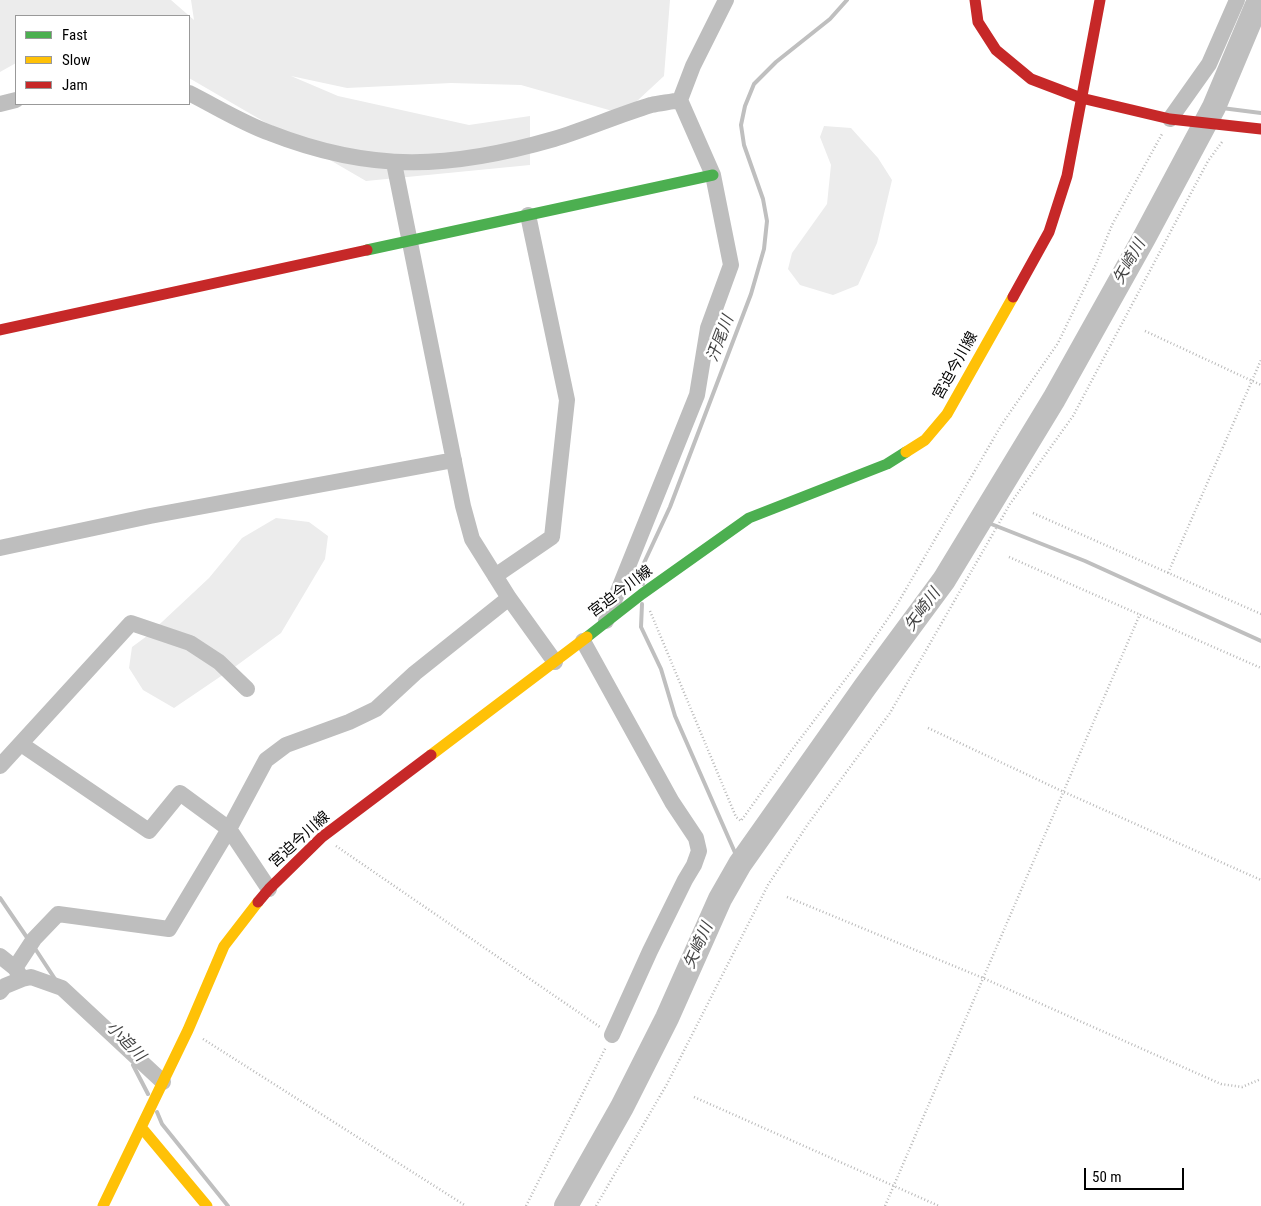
<!DOCTYPE html>
<html>
<head>
<meta charset="utf-8">
<style>
	body { margin:0 }
	#map { position:relative; width:1261px; height:1206px; overflow:hidden; background:#fff; font-family:"Roboto Condensed",sans-serif }
	canvas { display:block }
	.legend { position:absolute; left:15px; top:15px; width:175px; height:90px; box-sizing:border-box; background:#fff; border:1px solid #999; margin:0; padding:6px 9px; list-style:none; font-size:15px; color:#000 }
	.legend li { display:flex; align-items:center; gap:10px; height:25px }
	.legend b { width:25px; border:1px solid #999 }
	.scale { position:absolute; left:1084px; top:1168px; width:100px; height:22px; box-sizing:border-box; border:2px solid #000; border-top:0; padding-left:6px; font-size:15px; line-height:18px; white-space:nowrap; color:#000; -webkit-text-stroke:4px #fff; paint-order:stroke }
</style>
</head>
<body>
<div id="map">
<canvas width="1261" height="1206"></canvas>
<ul class="legend">
<li><b style="height:6px;background:#4caf50"></b>Fast</li>
<li><b style="height:6px;background:#ffc107"></b>Slow</li>
<li><b style="height:6px;background:#c62828"></b>Jam</li>
</ul>
<div class="scale">50 m</div>
</div>
<script>
const g = document.querySelector('canvas').getContext('2d');
g.lineJoin = 'round';
function fillPath(path, color) {
  g.fillStyle = color;
  g.fill(path, 'evenodd');
}
function trace(path, color, width, dash) {
  g.strokeStyle = color;
  g.lineWidth = width;
  g.lineCap = dash ? 'butt' : 'round';
  g.setLineDash(dash || []);
  g.stroke(path);
}
function drawText(font, color, halo, rows, align = 'center') {
  g.font = font + ' "Roboto Condensed","Noto Sans JP",sans-serif';
  g.lineWidth = 5;
  g.setLineDash([]);
  g.textBaseline = 'middle';
  g.strokeStyle = halo;
  g.fillStyle = color;
  for (const [text, x, y, turn = 0] of rows) {
    g.save();
    g.translate(x, y);
    g.rotate((+turn || 0) * Math.PI / 180);
    g.textAlign = isNaN(turn) ? turn : align;
    if (halo) g.strokeText(text, 0, 0);
    g.fillText(text, 0, 0);
    g.restore();
  }
}
fillPath(new Path2D(`
	M0 0H171L194 20 191 0H670L664 76 623 114 521 85 451 83 347 88 291 76 338 96 469 125 530 116V165L366 181 189 78V16H16V63L0 72Z
	M824 126 851 128 878 158 892 180 877 243 858 285 833 295 800 285 788 269 792 253 827 204 831 165 820 137Z
	M276 518 309 522 328 536 325 559 281 633 236 666 174 708 143 690 129 668 132 647 147 636 209 578 242 538Z`), '#ececec');
trace(new Path2D(`
	M1214 107 1261 113
	M981 520 1085 561 1261 641
	M643 584V565L670 507 751 294 764 249 767 221 763 199 744 145 741 125 745 106 754 84 776 62 830 19 847 0
	M642 604 641 627 661 669 675 716 740 864
	M0 898 28 939
	M34 947 55 979
	M133 1065 148 1094
	M157 1112 162 1124 228 1206`), '#bfbfbf', 4);
trace(new Path2D(`
	M566 1206 622 1107 667 1018 720 899 740 864 865 687 944 580 1054 399 1144 238 1214 107 1259 0`), '#bfbfbf', 24);
trace(new Path2D(`
	M1145 331 1261 385
	M1033 513 1261 614
	M1009 557 1261 668
	M1168 573 1261 360
	M650 611 736 817 741 821 791 751 857 664 895 608 1002 424 1058 343 1096 264 1112 225 1162 134
	M928 728 1064 792 1261 880
	M336 846 600 1027
	M787 897 983 978 1221 1084 1242 1087 1261 1079
	M203 1039 466 1206
	M694 1097 939 1206
	M526 1206 606 1047
	M596 1206 667 1084 768 885 808 824 890 713 1010 504 1073 416 1208 161 1222 142
	M885 1206 1140 614`), '#b9b9b9', 2.5, [1, 2.5]);
trace(new Path2D(`
	M189 93C215 106 242 123 270 133 372 173 450 169 554 139 587 129 618 115 651 105 660 103 671 102 680 100
	M0 104 16 100
	M1170 119 1209 64 1237 0
	M394 163 463 506 472 539 509 598 555 662
	M0 548 150 516 454 460
	M495 576 552 537 567 400 528 215
	M606 621 697 395 708 328 731 265 713 175 680 100 693 66 726 0
	M583 641 672 802 696 838 699 851 694 865 685 880 650 951 612 1035
	M21 744 149 831 180 793 229 829 269 889
	M0 766 131 623 190 643 219 662 247 689
	M0 956 15 968 21 977
	M15 968 34 939 58 914 169 929 229 829 266 760 286 745 349 722 376 709 415 673 509 598
	M0 992 5 986 22 979 31 977 62 988 163 1082`), '#bebebe', 16);
trace(new Path2D(`
	M367 250 713 175
	M587 637 642 594 749 518 887 464 906 452`), '#4caf50', 11);
trace(new Path2D(`
	M906 452 925 440 947 414 1013 297
	M431 755 587 637
	M141 1127 207 1206
	M103 1206 188 1030 224 946 258 902`), '#ffc107', 11);
trace(new Path2D(`
	M975 0 978 22 996 50 1031 79 1081 98 1170 119 1261 129
	M1013 297 1049 232 1067 176 1100 0
	M0 330 367 250
	M258 902 269 889 322 837 431 755`), '#c62828', 11);
drawText('15px', '#000', '#fff', [
	["宮迫今川線",956,366,-61],
	["宮迫今川線",621,592,-37],
	["宮迫今川線",300,840,-42]
]);
drawText('italic 16px', '#444', '#fff', [
	["矢崎川",1130,262,-61],
	["汗尾川",721,339,-69],
	["矢崎川",923,610,-54],
	["矢崎川",699,946,-66],
	["小追川",125,1042,46]
]);
</script>
</body>
</html>
